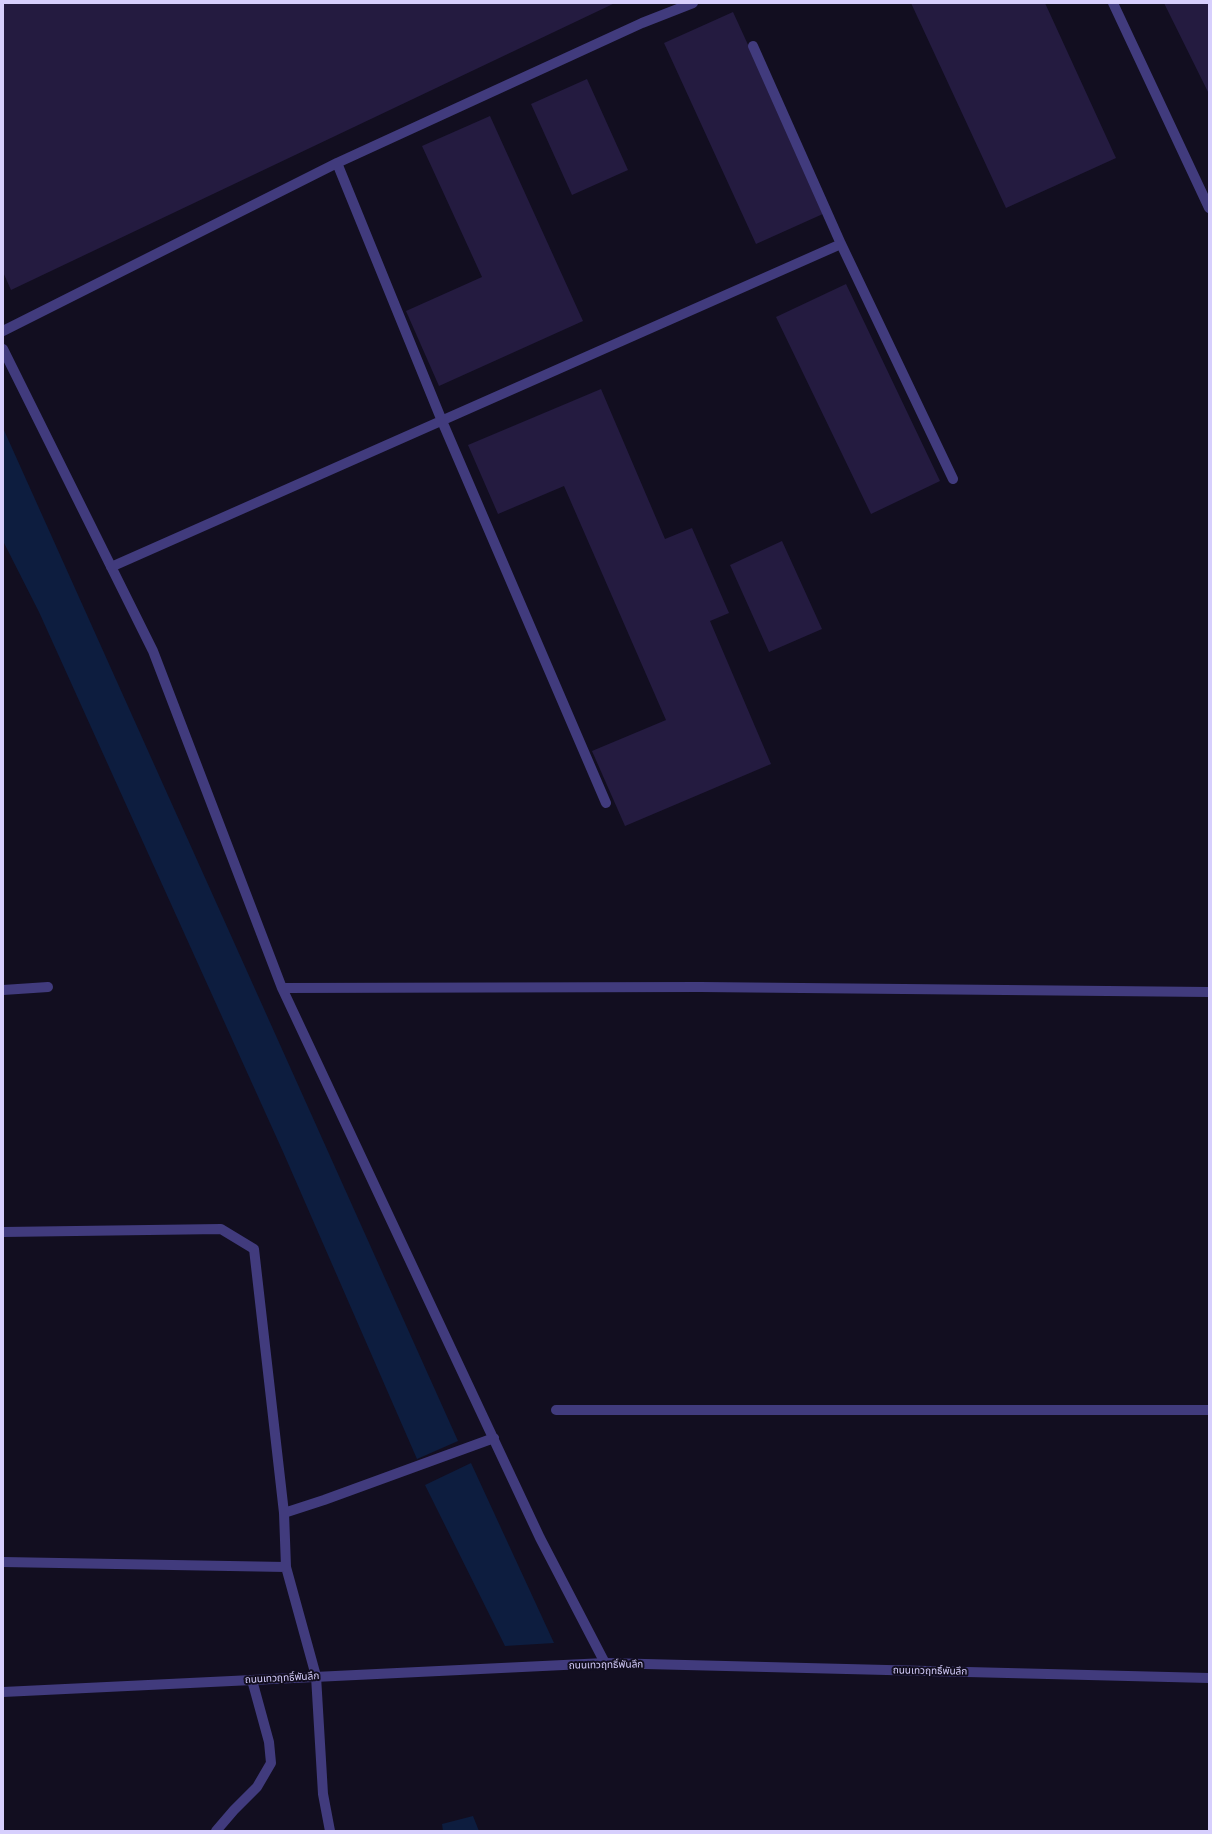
<!DOCTYPE html>
<html>
<head>
<meta charset="utf-8">
<style>
	body { margin:0 }
	#map { position:relative; width:1212px; height:1834px; overflow:hidden; background:#120e20; font-family:Inter,sans-serif }
	canvas { display:block }
	.frame { position:absolute; inset:0; border:4px solid #d7cffd; pointer-events:none }
</style>
</head>
<body>
<div id="map">
<canvas width="1212" height="1834"></canvas>
<div class="frame"></div>
</div>
<script>
const g = document.querySelector('canvas').getContext('2d');
g.lineJoin = 'round';
function fillPath(path, color) {
  g.fillStyle = color;
  g.fill(path, 'evenodd');
}
function trace(path, color, width, dash) {
  g.strokeStyle = color;
  g.lineWidth = width;
  g.lineCap = dash ? 'butt' : 'round';
  g.setLineDash(dash || []);
  g.stroke(path);
}
function drawText(font, color, halo, rows, align = 'center') {
  g.font = font + ' Inter,"Noto Sans Thai",sans-serif';
  g.lineWidth = 4;
  g.setLineDash([]);
  g.textBaseline = 'middle';
  g.strokeStyle = halo;
  g.fillStyle = color;
  for (const [text, x, y, turn = 0] of rows) {
    g.save();
    g.translate(x, y);
    g.rotate((+turn || 0) * Math.PI / 180);
    g.textAlign = isNaN(turn) ? turn : align;
    if (halo) g.strokeText(text, 0, 0);
    g.fillText(text, 0, 0);
    g.restore();
  }
}
fillPath(new Path2D(`
	M3 428 458 1441 417 1459 284 1154 39 612 3 541Z
	M471 1463 554 1643 505 1646 425 1485Z
	M473 1816 479 1831H443L442 1824Z`), '#0d1d3f');
fillPath(new Path2D(`
	M3 3H615L11 290 3 272Z
	M911 3H1045L1116 158 1006 208Z
	M1164 3H1209V94Z
	M733 12 825 213 756 244 664 43Z
	M587 79 628 170 572 195 531 104Z
	M490 116 583 321 439 386 406 311 482 277 422 146Z
	M846 284 940 481 871 514 776 317Z
	M601 389 665 539 692 528 729 613 710 621 771 764 625 826 592 751 666 720 564 486 498 514 468 445Z
	M782 541 822 629 769 652 730 565Z`), '#241b40');
trace(new Path2D(`
	M1113 3 1209 208
	M753 46 841 244 953 479
	M337 163 442 421 606 803
	M3 331 337 163 642 23 693 3
	M3 349 153 651 282 988 540 1538 605 1663
	M111 567 841 244
	M282 988 700 987 1209 992
	M3 990 48 987
	M3 1232 221 1229 254 1249 284 1513 286 1567 316 1676 323 1794 330 1831
	M556 1410H1209
	M284 1513 324 1500 494 1438
	M3 1562 286 1567`), '#413b7d', 10);
trace(new Path2D(`
	M3 1692 605 1663 1209 1678
	M216 1831 234 1810 257 1787 271 1763 269 1742 252 1680`), '#413b7d', 10);
drawText('10px', '#d7cffd', '#120e20', [
	["ถนนเทวฤทธิ์พันลึก",606,1665,-1],
	["ถนนเทวฤทธิ์พันลึก",930,1671,1],
	["ถนนเทวฤทธิ์พันลึก",282,1678,-3]
]);
</script>
</body>
</html>
